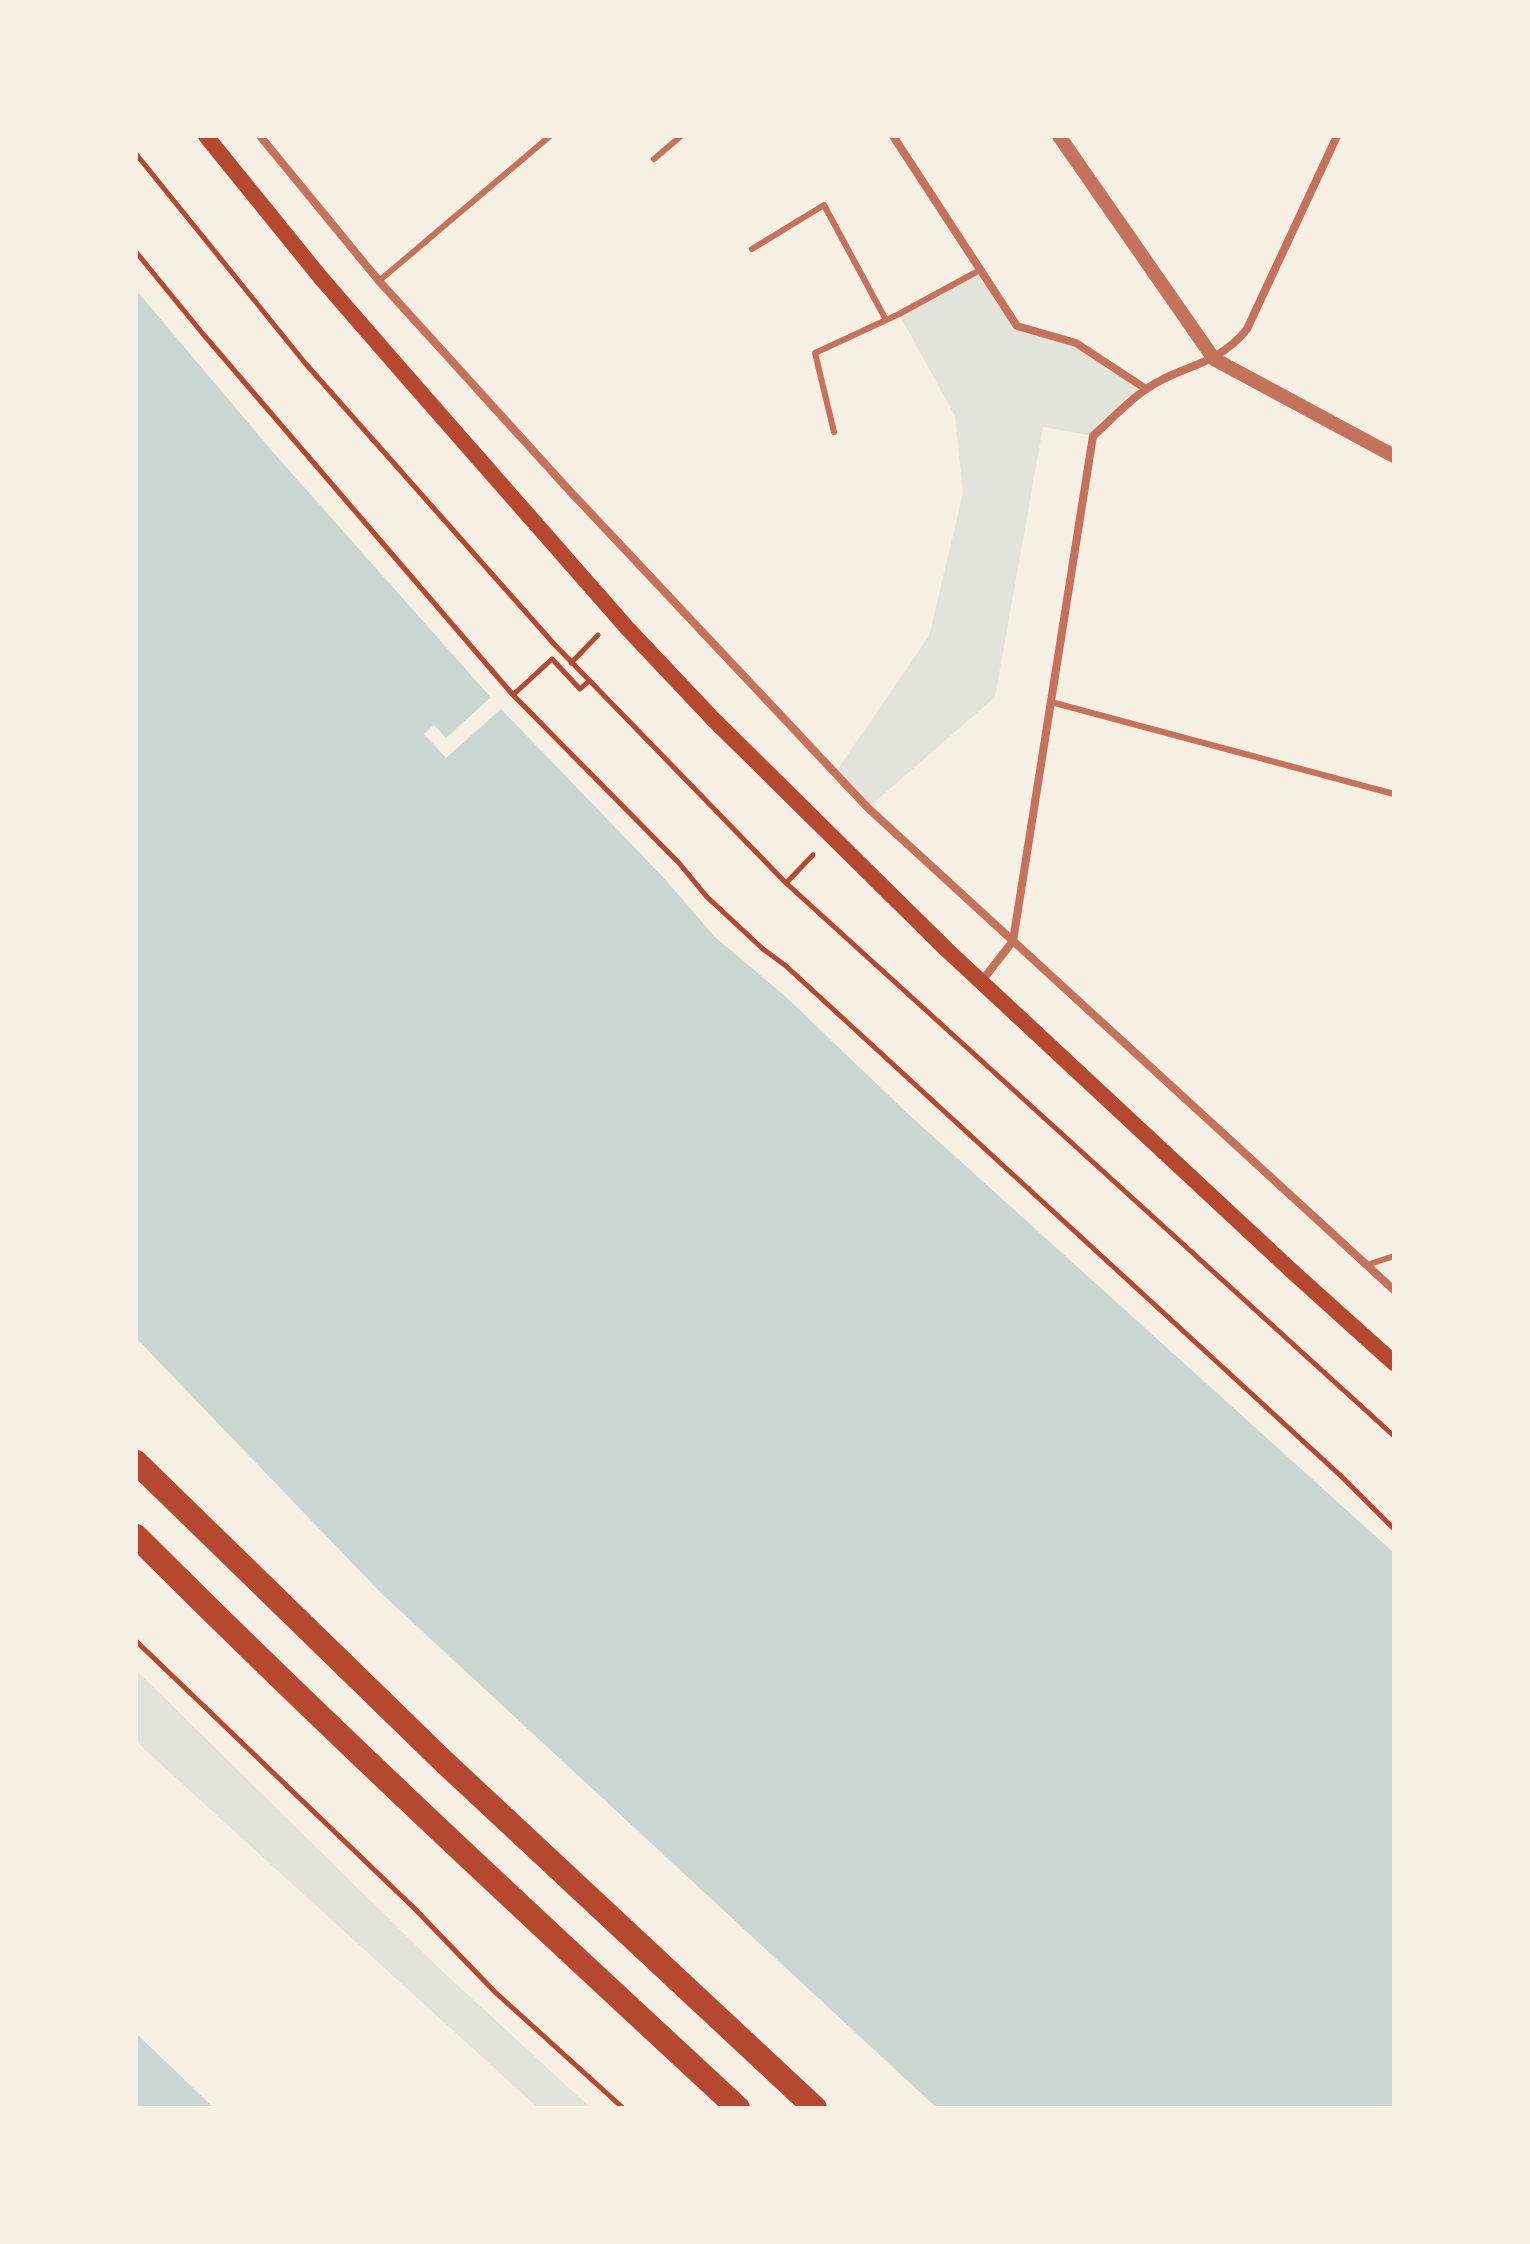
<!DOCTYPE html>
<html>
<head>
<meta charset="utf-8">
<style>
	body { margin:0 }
	#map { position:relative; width:1530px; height:2244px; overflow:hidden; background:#f6efe4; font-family:"Times New Roman",serif }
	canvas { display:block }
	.frame { position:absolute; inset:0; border:138px solid #f6efe4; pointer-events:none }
</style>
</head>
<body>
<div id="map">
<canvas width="1530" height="2244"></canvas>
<div class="frame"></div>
</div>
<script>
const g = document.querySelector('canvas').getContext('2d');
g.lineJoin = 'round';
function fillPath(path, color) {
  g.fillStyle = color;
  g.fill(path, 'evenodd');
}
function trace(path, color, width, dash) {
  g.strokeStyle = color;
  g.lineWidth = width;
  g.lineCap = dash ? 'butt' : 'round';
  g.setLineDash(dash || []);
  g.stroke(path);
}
fillPath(new Path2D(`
	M980 270 1017 326 1076 343 1146 389 1093 436 1043 427 995 697 868 808 835 773 929 636 963 493 955 416 899 314Z
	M136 1670 442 1971 591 2108H538L143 1748 136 1740Z`), '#e2e4dc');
fillPath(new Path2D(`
	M136 290 272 451 501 709 662 876 716 938 786 997 906 1112 1394 1553V2108H937L381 1593 136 1338Z
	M136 2033 214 2108H136Z`), '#c9d6d2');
fillPath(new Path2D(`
	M491 697 501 709 446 758 424 734 434 725 446 738Z
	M136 2029 217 2105 218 2108H214L136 2033Z`), '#f6efe4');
trace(new Path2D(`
	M136 154 305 363 554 644 786 883 1394 1436
	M136 252 203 334 513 695 679 863 707 897 763 949 786 966 1341 1476 1394 1529
	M571 663 598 635
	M513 695 552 659 580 689 589 681
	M786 883 813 855
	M136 1641 414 1908 495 1992 623 2108`), '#b5482f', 5);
trace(new Path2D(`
	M654 159 681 136
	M752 249 824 205 886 320
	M379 281 550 136
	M834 432 815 353 899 314 980 270
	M1051 702 1394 794
	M1367 1265 1394 1256`), '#c5725c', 6);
trace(new Path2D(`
	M260 136 379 281 567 488 868 808 1394 1290
	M893 136 1017 326 1076 343 1146 389
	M981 982 1013 941 1093 436C1110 421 1126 403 1145 390 1179 365 1216 368 1247 329L1337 136`), '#c5725c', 8);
trace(new Path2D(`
	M1059 136 1214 359 1394 456`), '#c5725c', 14);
trace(new Path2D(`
	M206 136 321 278 407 377 628 629 713 719 947 950 1294 1273 1394 1363`), '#b5482f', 16);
trace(new Path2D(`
	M136 1462 441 1759 815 2108
	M136 1536C332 1732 535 1920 738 2108`), '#b5482f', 24);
</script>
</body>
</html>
